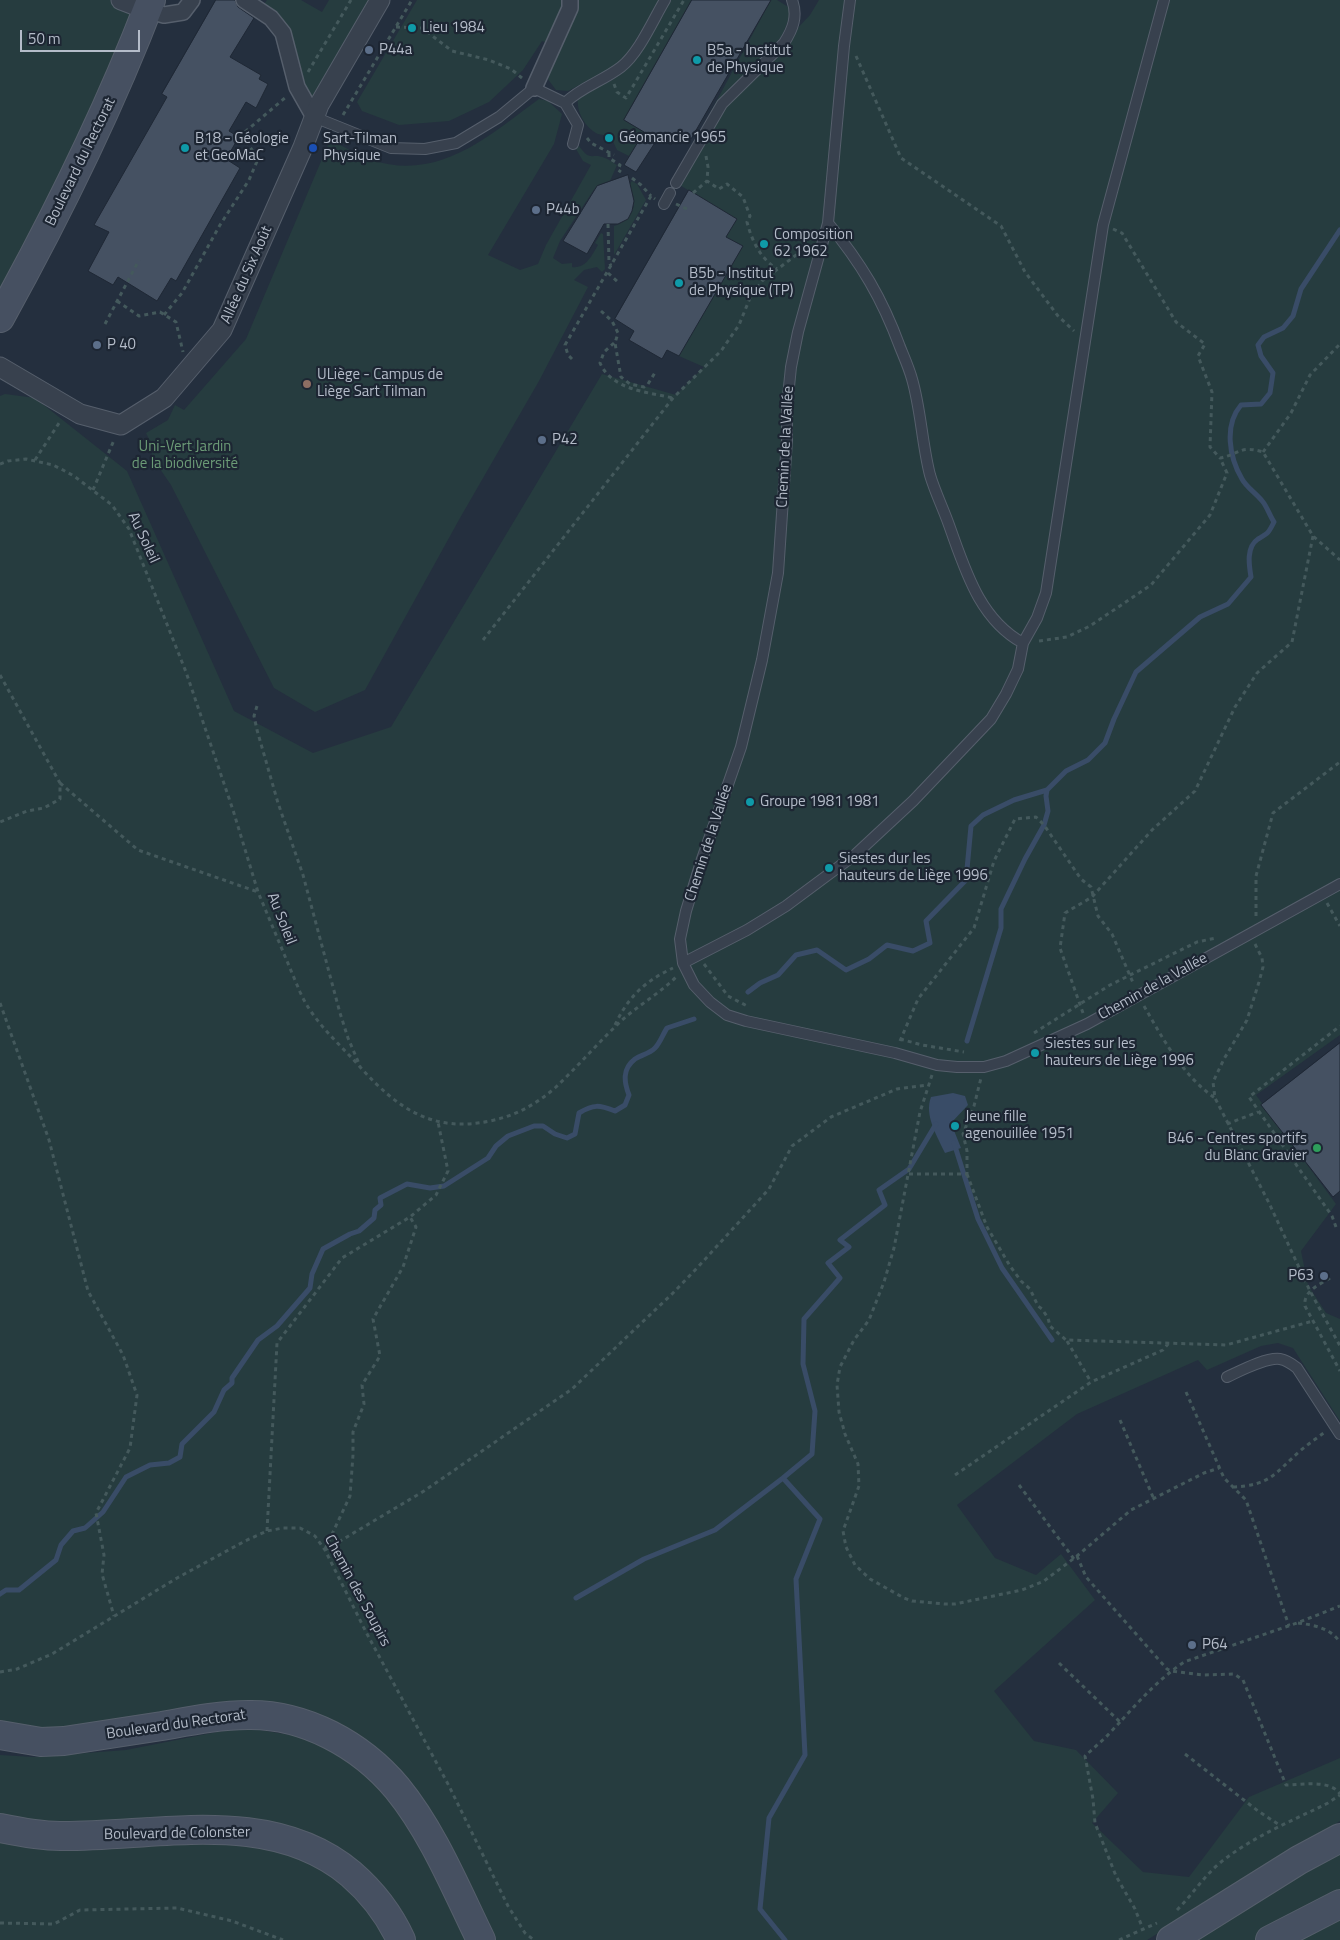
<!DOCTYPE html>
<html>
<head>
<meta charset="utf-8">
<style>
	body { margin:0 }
	#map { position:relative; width:1340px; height:1940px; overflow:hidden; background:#242f3e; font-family:"Titillium Web",sans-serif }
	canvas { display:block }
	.scale { position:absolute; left:20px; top:30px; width:120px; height:22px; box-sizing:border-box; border:2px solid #b4bcc9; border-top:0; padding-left:6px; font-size:15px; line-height:18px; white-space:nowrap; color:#b4bcc9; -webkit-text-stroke:4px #1d2633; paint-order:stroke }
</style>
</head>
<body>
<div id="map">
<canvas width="1340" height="1940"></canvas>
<div class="scale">50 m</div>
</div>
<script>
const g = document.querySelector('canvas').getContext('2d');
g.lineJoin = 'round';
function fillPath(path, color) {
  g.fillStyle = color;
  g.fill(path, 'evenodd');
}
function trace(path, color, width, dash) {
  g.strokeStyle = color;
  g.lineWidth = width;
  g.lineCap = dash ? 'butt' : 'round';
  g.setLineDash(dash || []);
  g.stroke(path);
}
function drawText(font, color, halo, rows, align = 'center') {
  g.font = font + ' "Titillium Web",sans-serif';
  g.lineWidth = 4.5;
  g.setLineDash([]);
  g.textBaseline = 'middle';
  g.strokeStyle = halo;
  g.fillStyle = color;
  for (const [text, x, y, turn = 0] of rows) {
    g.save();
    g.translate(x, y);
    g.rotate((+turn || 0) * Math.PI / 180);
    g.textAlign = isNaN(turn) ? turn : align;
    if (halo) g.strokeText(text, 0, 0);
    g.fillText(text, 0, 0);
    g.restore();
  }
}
fillPath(new Path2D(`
	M0 0H146L0 303Z
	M267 0H301L322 12 329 0H370L312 97 301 84 263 6Z
	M417 0H660L626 56 612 68 568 91 556 90 547 78 546 71 558 47 542 41 523 70 489 102 449 121 399 125 362 111 357 102Z
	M670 0H692L624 120 644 132 629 156 617 150 610 135C606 135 601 135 598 134 585 128 576 111 578 98 590 86 607 85 620 75 641 59 656 23 670 0Z
	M771 0H777L790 8 789 19 782 36 710 113Z
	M819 0H1340V1035L1256 1095 1336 1204 1301 1251 1308 1285 1326 1313 1340 1319V1421L1293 1348 1278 1343 1261 1346 1207 1370 1198 1360 1077 1414 957 1505 995 1558 1036 1575 1061 1554 1095 1600 994 1691 1034 1741 1076 1750 1118 1793 1092 1823 1143 1872 1189 1877 1249 1797 1340 1758V1821L1147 1940H492L417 1794 258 1708 48 1732 0 1720V396L5 394 35 398 127 471 234 711 313 753 391 727 602 374 676 395 704 367 679 356 743 246 726 237 736 219 678 184 724 106 810 15Z
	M539 99 548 101 562 114 554 144 488 255 520 270 538 264 546 245 591 165 583 161 576 149 579 146C591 163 592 152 605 158 609 159 613 163 617 165L610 181 597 186 593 191 560 241 553 258 562 264 572 263V267C586 269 592 255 598 245L595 243 601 233 603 234 605 269 602 272 597 267 584 270 574 280 588 287 539 381 460 518 365 690 315 712 274 688 171 485 151 456 154 449 146 433 168 420 175 405 184 410 246 339 330 140C344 146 357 155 371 160 440 182 488 136 539 99Z
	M632 181 637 184 646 200 614 255V226C632 221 641 202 628 186Z
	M242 1727 332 1742 387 1791 440 1881 468 1940H0V1755L33 1757 126 1750Z
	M1340 1852V1940H1192Z`), '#263c3f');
fillPath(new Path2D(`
	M953 1093 965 1096 968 1105 951 1123 961 1148 945 1153C937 1136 924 1115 931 1097Z`), '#394c67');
trace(new Path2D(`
	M748 992 760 983 778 975 796 955 817 950 846 970 869 959 887 945 913 951 930 943 926 921 966 880 971 826 983 815 1014 800 1047 790 1066 771 1088 760 1105 743 1114 719 1136 672 1200 617 1228 604 1251 577C1249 565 1246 547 1258 539 1268 533 1268 534 1274 522 1270 516 1267 507 1263 502 1256 493 1247 488 1242 479 1229 457 1224 425 1241 405L1261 404 1270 393 1273 373 1261 356 1258 345 1264 337 1283 328 1293 316 1301 289 1340 230
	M967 1041 1001 928V909L1025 859 1044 825 1048 811 1046 796 1047 790
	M954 1143 978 1219 1002 1268 1052 1340
	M0 1594 6 1590H19L56 1560 61 1545 73 1531 85 1528 103 1512 126 1477 150 1465 169 1463 180 1457 182 1444 214 1412 224 1390 232 1383V1378L258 1340 277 1326 310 1288 312 1274 323 1249 350 1234 359 1231 374 1218 375 1210 381 1205 380 1198 407 1184 430 1188 444 1186 488 1158 496 1146 508 1136 534 1126H543L555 1134 567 1138 575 1134 579 1113C594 1104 599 1105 615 1111L625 1105 629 1095C624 1082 622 1069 635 1059 641 1055 649 1054 655 1048 660 1043 663 1034 667 1028L694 1019
	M576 1598 644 1559 715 1530 783 1478
	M785 1940 760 1909 769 1818 805 1755 796 1579 820 1519 783 1478 812 1454 815 1411 803 1364 804 1319 840 1278 828 1263 849 1247 840 1240 885 1205 879 1190 909 1169 936 1124`), '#394c67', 5);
const building = new Path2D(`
	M216 0H235L238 7 254 18 230 57 261 75 259 79 268 84 256 108 246 102 229 131 239 137 226 159 240 168 176 281 171 278 157 301 118 277 113 285 88 271 109 232 94 225 167 97 162 94Z
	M692 0H771L691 139 678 133 671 145 658 138 636 172 624 165 644 132 624 120Z
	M628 175 634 201 632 211 628 219 618 224H604L587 254 563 241 597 186Z
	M689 190 737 219 726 237 743 246 679 356 667 350 662 359 629 340 634 331 615 319Z
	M1340 1043V1191L1333 1197 1261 1105Z`);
fillPath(building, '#455162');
trace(building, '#1f2835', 1);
const service = new Path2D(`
	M850 0 844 46 828 223 798 332 791 367 787 406V440L778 573 762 660 741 747 701 862 686 911 680 939 683 963 694 985 710 1002 727 1015 746 1021 895 1053 937 1065 957 1067H984L1006 1061 1087 1024 1340 884
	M565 103C581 87 603 81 621 67 639 53 653 20 665 0
	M314 117 391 148 425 149 456 143 499 117 534 88 565 103 578 125 573 144
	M676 183 722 104 784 43C793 29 798 16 792 0
	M664 204 670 193
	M828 223C861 263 882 298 900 347 904 357 909 368 912 379 921 410 922 444 930 475 935 492 943 508 949 525 965 569 979 619 1023 643
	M683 963 747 930 786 906 856 854 913 801 991 719 1006 694 1018 669 1023 643 1037 618 1046 593 1103 225 1164 0
	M1227 1377C1240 1371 1266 1357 1280 1359 1286 1360 1292 1364 1297 1368L1340 1434`);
const pedestrian = new Path2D(`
	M244 0 271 18 283 33 297 87 314 117
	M147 10 164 15 183 12 192 0
	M534 88 570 8V0`);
const minor = new Path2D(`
	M121 0 147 10
	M0 367 80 414 121 425 164 398 222 330 303 147 319 105 380 0`);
const secondary = new Path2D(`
	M0 318C57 215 109 110 151 0
	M0 1735 41 1742 64 1741C97 1736 129 1731 162 1726 190 1721 219 1715 248 1715 305 1714 361 1745 397 1788 433 1832 456 1889 481 1940
	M0 1828C19 1832 41 1836 60 1836 157 1837 270 1806 351 1874 373 1893 389 1914 401 1940
	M1171 1940 1299 1860 1340 1838
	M1270 1940 1340 1904`);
trace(service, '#565f6c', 12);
trace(pedestrian, '#565f6c', 18);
trace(minor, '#565f6c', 21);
trace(secondary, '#565f6c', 30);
trace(new Path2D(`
	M396 27 422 28 452 51 489 60 511 69 522 78
	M856 56 901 158 1001 226 1025 272 1058 316 1074 331
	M308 72 351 0
	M614 84 617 92 626 98 684 0
	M343 115 412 0
	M239 137 286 97
	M587 138 591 143 614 155
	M609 153V158L620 165 618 170 621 172
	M706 156 708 167 707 181 719 189 727 184 743 197 750 216 747 222C752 241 760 258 777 269
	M632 178 641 185 651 196
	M693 193 707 181
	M676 204 687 209
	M608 224 609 262 611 266
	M1113 229 1122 233 1176 322 1205 344 1198 356 1212 392 1210 447 1220 458C1240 454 1240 445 1263 452L1313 536 1340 560
	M608 273 618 282
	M117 301 139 316 160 312 176 322 183 352
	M601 311 612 321 618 333 615 343 621 377 630 384 644 387 648 384 656 371
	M164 315 182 293 220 225 249 180 258 159 246 141 248 130
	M105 324 139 260
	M614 343 604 352 600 363C612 390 647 392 673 398
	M572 359 568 355 565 345 651 196 655 199
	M1263 452 1291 413 1310 375 1340 344
	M35 460 61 420
	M0 464 8 461 26 459 53 465 63 470 74 476 112 505 129 529 186 672 233 810 258 892 300 992C314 1023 339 1043 361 1068 398 1109 433 1133 490 1121 515 1116 537 1104 556 1087 578 1066 598 1043 620 1022 637 1006 659 994 676 977
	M93 490 114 440
	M483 640 673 398 721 351 739 325 750 298 762 281 808 246
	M1039 641 1067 637 1090 626 1151 585 1210 515 1227 473 1220 458
	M0 675 60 783V799L44 808 27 811 0 822
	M257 706 254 716 257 730 278 803 303 875 340 1013 348 1038 360 1066
	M60 783 138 850 258 892
	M1327 903 1340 926
	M1256 916V876L1273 813 1340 762
	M1255 944 1262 958 1263 967 1259 982 1247 1020 1224 1059 1213 1082 1215 1098 1269 1203 1310 1291 1340 1346
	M704 964 728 996 749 1007
	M0 1003 49 1140 88 1291 123 1355 137 1395 130 1448 96 1513 104 1555 102 1574 114 1616
	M1144 1006C1163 1039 1183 1076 1215 1098
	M1083 1013 1060 948 1065 913 1092 897 1152 830 1195 791 1235 707 1257 673 1292 642 1313 536
	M615 1025C628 997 645 981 673 968
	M1034 1033 1110 985 1197 942 1216 938
	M900 1039 922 1045 964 1052
	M900 1041 918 999 974 928 994 861 1015 819 1036 817 1044 825 1081 879 1091 887 1098 916 1112 934 1134 985
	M932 1075 920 1112 894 1248 884 1282 869 1320 854 1340 840 1367 837 1385 839 1412 845 1434 858 1464 859 1486 843 1531 846 1547 855 1565 870 1579 904 1598 912 1601 944 1604H955L1022 1590 1044 1581 1077 1556 1131 1510 1204 1473 1219 1468
	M1227 1124 1258 1112
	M909 1174H967V1151L963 1134 974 1106 981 1078
	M967 1174 987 1227 1010 1266 1021 1281 1030 1289 1038 1306 1042 1309 1048 1318 1050 1326 1066 1340 1226 1345 1313 1321
	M1336 1227 1332 1216 1249 1097 1340 1026
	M1330 1278C1319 1285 1303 1291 1305 1306L1340 1371
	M1067 1341 1091 1382
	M1186 1392 1224 1478 1246 1500 1289 1626
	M1120 1420 1153 1497
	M955 1475 1091 1382 1163 1350 1168 1344
	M1019 1485 1074 1559
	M1233 1487C1271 1485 1274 1474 1300 1451 1308 1444 1317 1438 1325 1432
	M267 1531 277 1343 342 1258 410 1217 436 1195 448 1171 438 1122
	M325 1549 350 1496 353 1455V1432L364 1404 362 1385 380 1356 373 1319 403 1267 416 1227 410 1217
	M325 1550 424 1491 572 1389 673 1293 698 1267 769 1189 792 1146 831 1117 897 1089 927 1085
	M1077 1556 1086 1577 1167 1669 1171 1671 1202 1675 1234 1674 1243 1680 1286 1785C1302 1785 1330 1779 1340 1794
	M1298 1623C1314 1625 1330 1628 1340 1642
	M1059 1663 1120 1722C1140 1700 1159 1679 1184 1662L1297 1623 1340 1606
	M0 1672 17 1669 52 1654 177 1578 245 1541 267 1531 283 1528H300L315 1536 325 1550 366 1632 449 1786 508 1906 525 1933 534 1940
	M1120 1722 1106 1737 1085 1756 1093 1799 1095 1823 1116 1876 1135 1909 1143 1929
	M1185 1754 1258 1811 1281 1826
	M1177 1910C1192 1895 1204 1876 1221 1862 1252 1837 1292 1821 1328 1803L1340 1795
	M0 1923 54 1924 80 1910 177 1908 232 1921 283 1940
	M1119 1940 1157 1923`), '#44595c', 3, [4, 4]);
trace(service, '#38414e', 10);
trace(pedestrian, '#38414e', 15);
trace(minor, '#38414e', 19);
trace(secondary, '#465061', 28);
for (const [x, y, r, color] of [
	[412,28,5,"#0f9aa8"],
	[369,50,5,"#5c6f8a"],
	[697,60,5,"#0f9aa8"],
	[609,138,5,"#0f9aa8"],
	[185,148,5,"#0f9aa8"],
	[313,148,5,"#1a4fb4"],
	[536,210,5,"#5c6f8a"],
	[764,244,5,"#0f9aa8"],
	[679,283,5,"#0f9aa8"],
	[97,345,5,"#5c6f8a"],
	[307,384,5,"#8d6e63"],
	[542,440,5,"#5c6f8a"],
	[750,802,5,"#0f9aa8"],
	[829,868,5,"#0f9aa8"],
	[1035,1053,5,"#0f9aa8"],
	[955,1126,5,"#0f9aa8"],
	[1317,1148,5,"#2e9e5b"],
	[1324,1276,5,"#5c6f8a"],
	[1192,1645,5,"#5c6f8a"]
]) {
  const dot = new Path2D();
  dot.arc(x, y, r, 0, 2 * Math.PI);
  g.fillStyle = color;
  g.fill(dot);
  trace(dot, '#1d2633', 2);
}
drawText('15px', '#b4bcc9', '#1d2633', [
	["Lieu 1984",422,28],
	["P44a",379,50],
	["B5a - Institut",707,51],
	["de Physique",707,68],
	["Géomancie 1965",619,138],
	["B18 - Géologie",195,139],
	["et GeoMaC",195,156],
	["Sart-Tilman",323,139],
	["Physique",323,156],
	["P44b",546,210],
	["Composition",774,235],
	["62 1962",774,252],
	["B5b - Institut",689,274],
	["de Physique (TP)",689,291],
	["P 40",107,345],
	["ULiège - Campus de",317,375],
	["Liège Sart Tilman",317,392],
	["P42",552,440],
	["Groupe 1981 1981",760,802],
	["Siestes dur les",839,859],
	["hauteurs de Liège 1996",839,876],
	["Siestes sur les",1045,1044],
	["hauteurs de Liège 1996",1045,1061],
	["Jeune fille",965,1117],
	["agenouillée 1951",965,1134],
	["B46 - Centres sportifs",1307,1139,"right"],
	["du Blanc Gravier",1307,1156,"right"],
	["P63",1314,1276,"right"],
	["P64",1202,1645]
], 'left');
drawText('15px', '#b4bcc9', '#1d2633', [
	["Boulevard du Rectorat",81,162,-64],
	["Allée du Six Août",247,275,-66],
	["Chemin de la Vallée",786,447,-87],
	["Au Soleil",143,538,65],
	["Chemin de la Vallée",709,843,-72],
	["Au Soleil",281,919,68],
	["Chemin de la Vallée",1153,987,-29],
	["Chemin des Soupirs",357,1591,62],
	["Boulevard du Rectorat",176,1725,-8],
	["Boulevard de Colonster",177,1834,-1]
]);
drawText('15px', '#6b9a76', '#1d2633', [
	["Uni-Vert Jardin",185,447],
	["de la biodiversité",185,464]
]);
</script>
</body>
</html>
